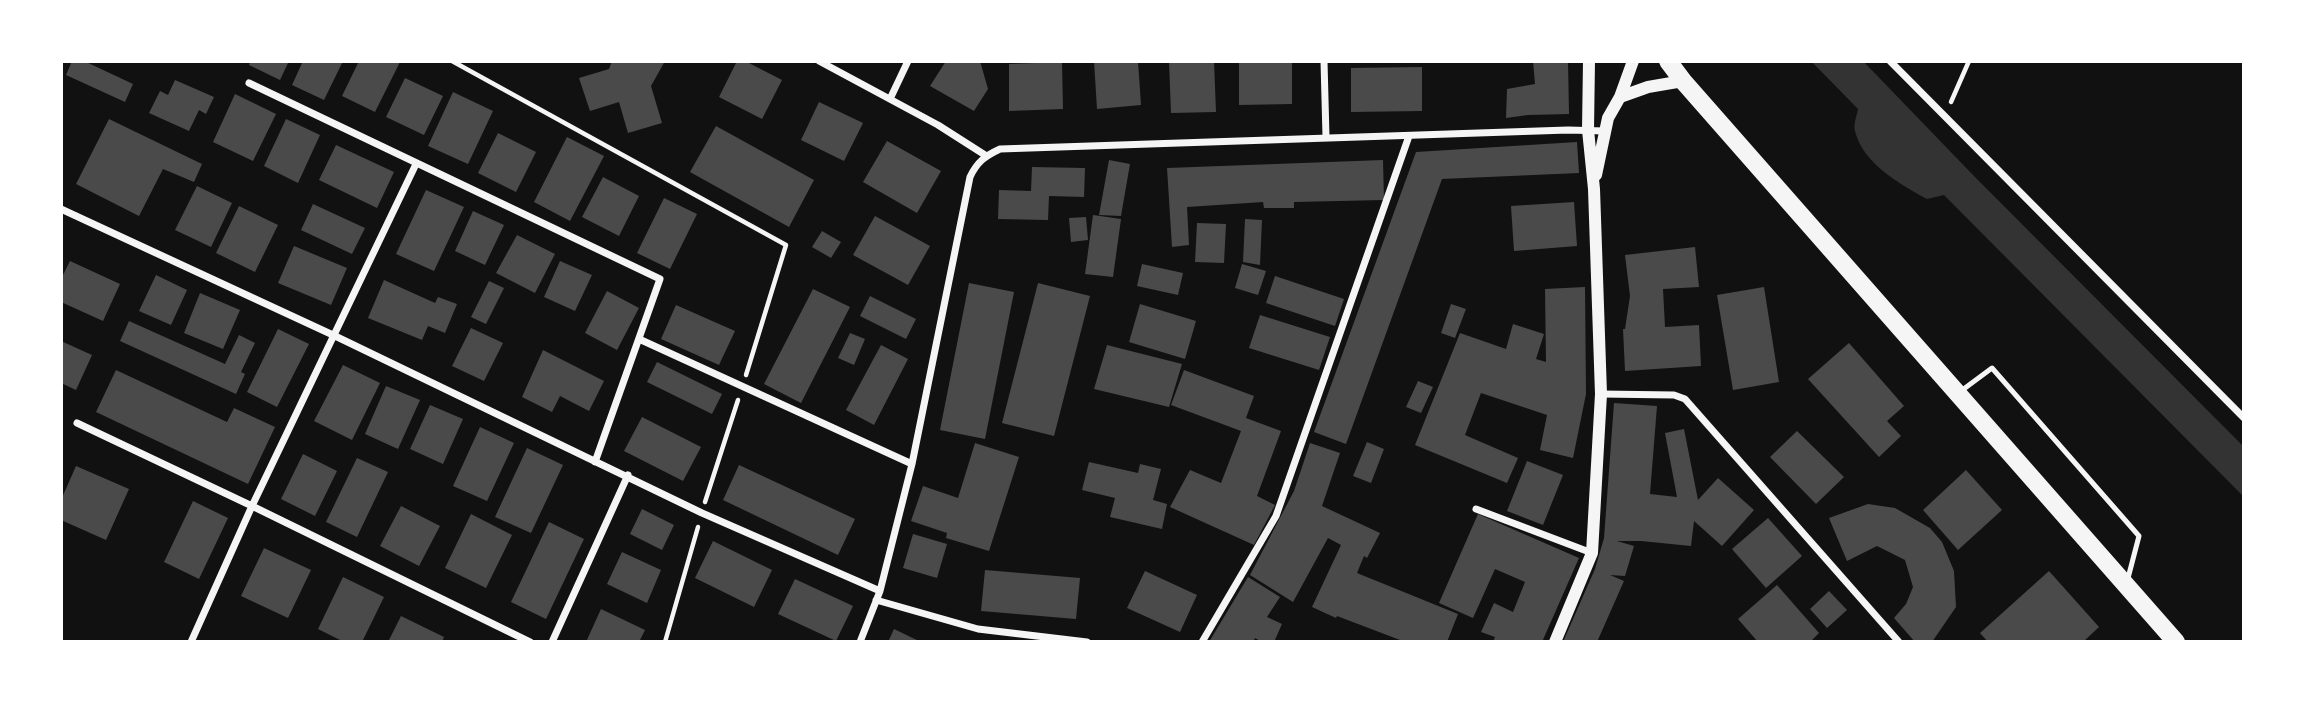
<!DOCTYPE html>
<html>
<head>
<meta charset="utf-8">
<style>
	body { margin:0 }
	#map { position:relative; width:2305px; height:703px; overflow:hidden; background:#111; font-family:Barlow,sans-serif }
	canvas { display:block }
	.frame { position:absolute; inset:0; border:63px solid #fff; pointer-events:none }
</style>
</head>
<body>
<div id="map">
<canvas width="2305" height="703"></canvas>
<div class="frame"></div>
</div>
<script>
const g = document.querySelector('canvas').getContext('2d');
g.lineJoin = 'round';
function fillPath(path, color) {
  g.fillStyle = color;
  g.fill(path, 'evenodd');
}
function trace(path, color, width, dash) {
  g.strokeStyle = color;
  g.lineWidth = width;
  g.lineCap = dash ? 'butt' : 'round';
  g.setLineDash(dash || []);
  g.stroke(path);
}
fillPath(new Path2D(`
	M1811 61H1863L1973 175 2244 447V497L1944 195 1927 199C1900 184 1863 164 1855 131 1853 125 1857 115 1858 109Z`), '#333');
fillPath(new Path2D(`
	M72 61H84L133 84 125 102 66 75Z
	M250 61H289L280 80 249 65Z
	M303 61H343L324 100 292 85Z
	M359 61 400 62 375 112 342 96Z
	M612 61H665L651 86 662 123 628 133 619 102 590 111 579 78 609 69Z
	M737 61H745L782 80 762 119 719 97Z
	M946 61H980L988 89 974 111 930 86Z
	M1094 61H1138L1141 105 1097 109Z
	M1169 61H1214L1216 112 1171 113Z
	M1239 61H1292V104L1239 105Z
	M1533 61H1568L1569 114 1528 115 1506 118 1507 89 1535 84Z
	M1062 62 1063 109 1009 111V64Z
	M1422 67V111L1351 112V68Z
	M405 78 443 96 424 135 386 117Z
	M175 80 214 97 206 114 199 110 189 131 149 113 160 91 168 95Z
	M453 92 493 111 468 164 428 146Z
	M235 94 276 114 253 161 213 142Z
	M819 102 863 123 844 161 801 140Z
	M109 119 202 164 194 182 163 169 139 216 76 184Z
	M286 119 320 135 298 183 264 166Z
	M716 126 814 180 789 227 690 172Z
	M498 133 536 152 516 192 478 173Z
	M567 137 604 156 570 221 534 202Z
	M887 141 941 171 917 213 863 182Z
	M1577 142 1579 173 1442 179 1346 444 1314 432 1416 152Z
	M336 145 394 172 377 208 319 180Z
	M1109 160 1130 164 1121 216 1099 215Z
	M1383 160 1384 200 1294 202V208H1264L1263 202 1187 207 1189 245 1172 247 1167 168Z
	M1032 167 1085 168 1084 197 1049 196 1048 220 998 219 999 190 1031 191Z
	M603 177 639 196 619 236 582 217Z
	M197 186 232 203 211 247 175 230Z
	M426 190 464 207 434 271 396 254Z
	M664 198 697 214 670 269 637 253Z
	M1574 202 1577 246 1514 251 1511 206Z
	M313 204 365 228 352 254 301 230Z
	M239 206 278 225 255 272 216 253Z
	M473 211 504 225 485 265 455 251Z
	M1093 215 1121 219 1113 277 1085 274Z
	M875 216 930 246 908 285 853 255Z
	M1086 217 1088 240 1071 242 1069 218Z
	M1245 219 1262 220 1260 265 1243 262Z
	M1197 223 1226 224 1224 263 1195 262Z
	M822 231 841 242 831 258 812 247Z
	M517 235 555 254 535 293 496 273Z
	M294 246 347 268 331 305 278 283Z
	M1695 247 1699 287 1663 289 1665 327 1699 325 1701 366 1625 371 1623 329H1625L1630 296 1625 255Z
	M70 261 120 284 103 321 61 302V279Z
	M560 261 592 275 575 311 544 297Z
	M1142 264 1183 273 1178 295 1137 286Z
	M1242 264 1266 271 1258 295 1235 288Z
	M156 275 187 290 171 325 139 311Z
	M1275 276 1344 299 1335 326 1266 303Z
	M384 280 435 303 438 297 457 304 445 333 428 326 422 340 368 318Z
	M489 281 504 288 486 324 471 317Z
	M969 283 1014 292 985 439 940 430Z
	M1038 283 1090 296 1054 436 1002 423Z
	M1585 287 1586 394 1573 458 1540 450 1547 415 1481 393 1465 435 1518 458 1507 483 1415 445 1460 333 1506 349 1513 324 1544 334 1536 359 1546 362 1545 289Z
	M1764 287 1779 382 1733 390 1717 295Z
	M813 289 850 307 801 403 764 384Z
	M607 291 639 308 617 350 585 333Z
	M200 293 240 310 223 349 184 333Z
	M870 296 916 319 906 339 860 316Z
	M1140 304 1196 321 1185 359 1129 342Z
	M1451 304 1466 309 1455 338 1441 333Z
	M676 305 735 331 719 365 661 339Z
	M1260 315 1330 337 1319 370 1249 348Z
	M129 321 225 364 239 335 255 343 241 372 245 374 236 394 120 341Z
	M471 328 503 343 484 381 452 366Z
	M278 329 309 344 277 407 247 392Z
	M850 333 865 339 854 365 838 358Z
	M61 341 92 355 76 390 61 383Z
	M1849 343 1904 406 1887 421 1901 436 1879 457 1808 379Z
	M881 345 908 359 874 425 846 410Z
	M1107 345 1182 364 1169 407 1094 389Z
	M543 350 604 381 589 411 560 396 552 412 522 397Z
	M657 362 722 394 712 414 647 382Z
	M343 365 380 383 352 440 314 421Z
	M116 370 227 422 234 408 275 427 248 484 96 412Z
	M1184 370 1254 396 1246 418 1281 431 1257 496 1275 505 1254 545 1170 507 1190 470 1221 483 1241 431 1171 405Z
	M1418 381 1433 387 1421 413 1406 407Z
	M386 386 420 400 398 449 365 434Z
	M1614 403 1657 406 1650 494 1677 497 1665 433 1684 429 1698 500 1718 478 1754 510 1722 546 1694 521 1691 546 1641 541H1617L1634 546 1625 576 1610 575 1624 581 1597 642H1563L1595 569 1604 538Z
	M430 405 463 419 443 464 410 449Z
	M642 417 701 447 683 481 624 451Z
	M480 427 514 443 487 501 453 486Z
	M1797 431 1844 477 1816 504 1770 457Z
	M1367 442 1384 449 1371 483 1353 476Z
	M975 443 1019 457 989 551 946 538 947 533 911 521 923 486 958 498Z
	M1310 443 1340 453 1322 506 1380 533 1367 558 1364 556 1357 573 1458 614 1447 642H1399L1400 640 1337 616 1336 618 1312 607 1341 545 1328 538 1293 602 1250 575 1294 491Z
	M527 448 563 465 531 533 495 517Z
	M303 454 337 471 315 516 281 499Z
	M357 458 388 472 357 537 326 522Z
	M1527 461 1563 475 1543 525 1507 511Z
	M1089 462 1138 473 1140 464 1161 469 1153 500 1167 504 1162 529 1110 517 1115 498 1082 490Z
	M739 465 855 519 838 555 723 500Z
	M76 466 129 489 106 540 61 520V500Z
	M1966 470 2002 510 1958 550 1923 510Z
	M193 501 228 518 199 579 164 562Z
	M1868 504 1895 508 1930 528 1942 542 1954 571 1956 607 1932 642H1915L1894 618 1906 604 1913 587 1905 560 1877 546 1847 561 1829 518Z
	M401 506 440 526 419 566 380 546Z
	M642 509 674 525 662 550 630 534Z
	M471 514 512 535 486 588 445 568Z
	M1478 514 1579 558 1542 642H1493L1495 637 1481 632 1494 603 1513 612 1525 582 1495 569 1473 618 1439 603Z
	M1768 518 1802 556 1766 588 1732 549Z
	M549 522 584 539 546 619 511 602Z
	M913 534 947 544 937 578 903 568Z
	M713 541 772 570 754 607 695 578Z
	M264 548 311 570 288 618 241 596Z
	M622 552 661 570 647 603 607 584Z
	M985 570 1080 578 1076 619 981 611Z
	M1145 571 1197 595 1180 632 1127 608Z
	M2049 571 2099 627 2083 642H1988L1980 633Z
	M343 577 384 597 362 642H344L318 629Z
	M1248 577 1280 597 1267 617 1282 624 1274 642H1262L1255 638 1253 642H1209Z
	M795 579 853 606 836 641 778 614Z
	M1777 585 1819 633 1810 642H1758L1738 619Z
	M1829 591 1847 610 1827 628 1810 609Z
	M601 609 645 630 639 642H586Z
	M401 616 444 637 442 642H388Z
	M894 629 921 642H888Z`), '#4a4a4a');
trace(new Path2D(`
	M452 61 786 245 746 375
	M1951 102 1969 61
	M705 502 738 400
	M665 642 698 527`), '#f5f5f5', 4.5);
trace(new Path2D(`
	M1961 391 1992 368 2139 536 2127 582`), '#f5f5f5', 5);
trace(new Path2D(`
	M819 61 938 125 985 155
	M1324 61 1326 137
	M1890 61 2244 418
	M249 83 660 279 595 462
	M890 99 908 61
	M61 209 333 335 702 513 880 591
	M639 339 912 464
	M1601 394 1674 395 1685 399 1899 642
	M77 423 252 506 530 642
	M1476 509 1592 553
	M876 600 978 629 1087 642
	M191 642 252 506 416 164
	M552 642 628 475
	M860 642 880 591 912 464 970 177C977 162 985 156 1000 149L1568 130 1605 131
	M1202 642 1276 516 1409 136`), '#f5f5f5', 7);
trace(new Path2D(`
	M1620 97 1648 87 1683 81
	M1596 175 1608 118 1620 97 1633 61
	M1555 642 1592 553 1601 394 1594 189 1588 130 1589 61`), '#f5f5f5', 12);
trace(new Path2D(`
	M1668 61 1683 81 2176 642`), '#f5f5f5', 18);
</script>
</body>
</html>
